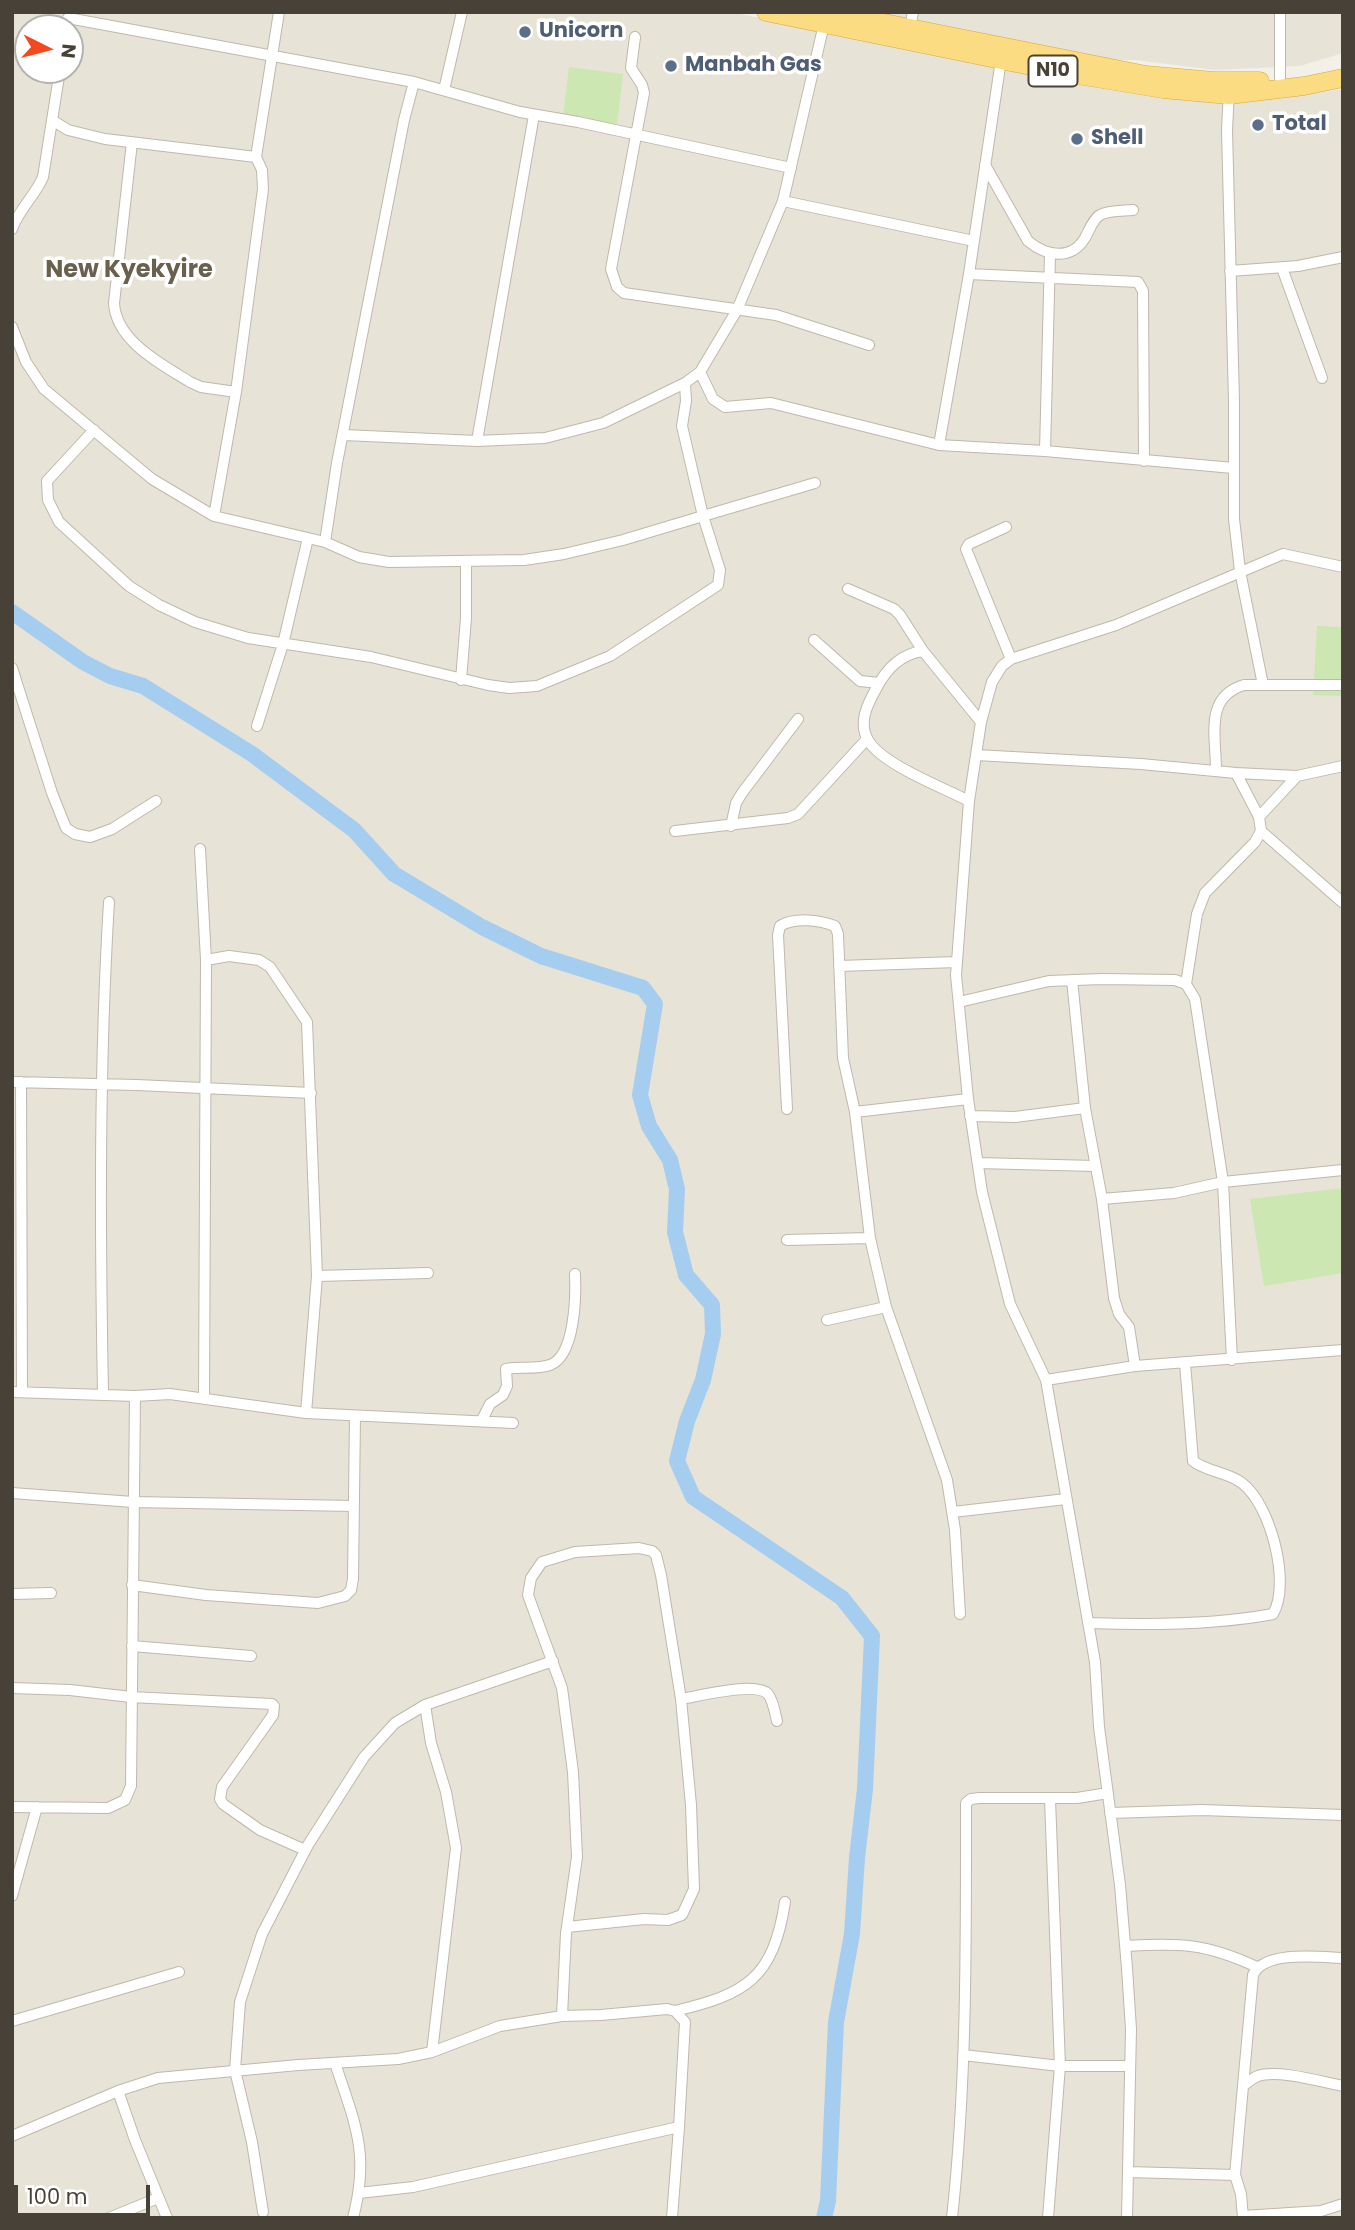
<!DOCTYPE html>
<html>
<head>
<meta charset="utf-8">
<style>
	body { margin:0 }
	#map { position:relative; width:1355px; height:2230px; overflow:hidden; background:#f3f0e8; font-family:Poppins,sans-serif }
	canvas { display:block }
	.frame { position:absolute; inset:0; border:14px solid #474137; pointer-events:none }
	.north { position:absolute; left:14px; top:14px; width:70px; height:70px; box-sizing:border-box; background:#fff; border:2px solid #b5b3af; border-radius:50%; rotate:96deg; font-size:19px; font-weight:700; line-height:28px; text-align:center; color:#474137 }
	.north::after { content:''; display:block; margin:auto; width:24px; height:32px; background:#f5491d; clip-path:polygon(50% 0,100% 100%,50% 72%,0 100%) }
	.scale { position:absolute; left:14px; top:2185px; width:136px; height:32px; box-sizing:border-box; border:4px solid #474137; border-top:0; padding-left:9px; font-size:21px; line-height:24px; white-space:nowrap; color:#474137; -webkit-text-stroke:5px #fff; paint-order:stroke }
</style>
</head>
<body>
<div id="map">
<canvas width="1355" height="2230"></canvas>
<div class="frame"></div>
<div class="north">N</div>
<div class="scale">100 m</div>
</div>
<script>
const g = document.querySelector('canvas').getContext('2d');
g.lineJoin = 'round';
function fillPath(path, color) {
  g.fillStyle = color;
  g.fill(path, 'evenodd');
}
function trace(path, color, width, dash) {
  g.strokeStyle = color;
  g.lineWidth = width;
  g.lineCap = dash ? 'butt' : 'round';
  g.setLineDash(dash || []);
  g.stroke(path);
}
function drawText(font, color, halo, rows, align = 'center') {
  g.font = font + ' Poppins,sans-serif';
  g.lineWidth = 7;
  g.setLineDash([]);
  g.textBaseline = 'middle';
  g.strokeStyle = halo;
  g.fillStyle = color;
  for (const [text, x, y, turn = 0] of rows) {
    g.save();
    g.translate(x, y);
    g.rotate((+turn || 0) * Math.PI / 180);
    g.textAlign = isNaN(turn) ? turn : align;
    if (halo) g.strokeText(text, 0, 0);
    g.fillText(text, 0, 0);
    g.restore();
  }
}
fillPath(new Path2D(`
	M12 12H730L1111 90 1175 99 1222 101 1285 98 1343 89V2218H12ZM28 28H70V70H28Z
	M852 12H1343V53L1300 66 1215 70 1136 60H1117L1022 45Z`), '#e7e3d6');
fillPath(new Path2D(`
	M569 67 623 74 617 124 563 118Z
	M1317 626 1343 627V696L1313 695Z
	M1343 1188V1273L1264 1286 1250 1199Z`), '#cce7b1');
trace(new Path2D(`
	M12 612 83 662 110 676 143 686 252 754 354 830 394 874 482 927 541 956 643 988 655 1004 640 1095 649 1126 670 1160 677 1189 675 1232 686 1275 712 1305 713 1334 703 1380 687 1421 677 1461 693 1497 842 1598 872 1636 865 1789 857 1858 852 1934 836 2022 828 2201 824 2218`), '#a5cdef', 16);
const minor = new Path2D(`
	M68 18 414 82 520 112 578 122 791 168
	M910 28 913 12
	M635 37 631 68 642 85 644 93 611 269 617 287 624 293 776 315 869 345
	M1280 78V12
	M414 82 404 120 337 463 325 542 359 557 389 562 524 560 564 554 623 540 703 516 682 426 686 401 685 383
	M444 90 462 12
	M1229 91 1227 130 1234 401V519L1240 571 1263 685
	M52 120 68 130 105 139 256 157
	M132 142 114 303C116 341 161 364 190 382L201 387 236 392
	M985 165 1028 241C1046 256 1071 261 1085 238 1089 231 1093 219 1100 215 1109 210 1123 211 1133 210
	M783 201 974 241
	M12 229C19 209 35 196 43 177L60 70
	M1282 268 1322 378
	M1230 271 1298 266 1343 257
	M969 274 1001 60
	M12 327 26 362 44 389 152 479 214 516 325 542
	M700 372 713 399 725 407 771 403 939 445 1045 451 1233 468
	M94 430 47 481 48 500 59 522 129 586 159 605 195 622 248 638 371 657 488 685 509 688 537 686 610 656 718 585 720 570 703 516 815 483
	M344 435 477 441 545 438 603 423 685 383 700 372 737 310 783 201 824 24
	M477 441 534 115
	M939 445 969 274 1138 282 1143 291 1144 461
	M1045 451 1050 254
	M214 516 236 392 263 189 262 170 256 157 279 12
	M1006 527 969 544 966 549 1011 659
	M848 589 894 609 900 615 923 651
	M814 640 860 681 879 683
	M12 668 52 793 66 828 75 834 90 837 112 829 156 801
	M461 680 466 618V562
	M257 726 283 644 308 538
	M976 755 1141 764 1236 773 1297 776 1343 766
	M1216 770C1216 736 1204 697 1244 685H1343
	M1236 773 1259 817 1261 831 1342 902
	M969 801C944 788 881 764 868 740 858 723 867 705 876 689 886 669 901 654 923 651L981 722
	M1259 817 1297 776
	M731 826 736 803 742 793 798 719
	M675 831 788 818 798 814 867 739
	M200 849 206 960 204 1398
	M206 960 229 956 259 960 270 967 307 1022 317 1276 306 1413
	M839 966 957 962
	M1072 980 1085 1108 1102 1199 1174 1193 1223 1182 1343 1170
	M1186 984 1197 914 1205 893 1255 842 1261 831
	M959 1002 1049 981 1102 979 1175 980 1186 984 1195 999 1223 1182 1232 1360
	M12 1082 137 1085 311 1093
	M21 1082 22 1392
	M787 1109 778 935 780 926C795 917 819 920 835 926L838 934 843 1058 855 1112 870 1238 886 1307 947 1480 955 1530 960 1614
	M855 1112 968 1099
	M970 1116 1015 1117 1085 1108
	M978 1163 1095 1166
	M1102 1199 1114 1298 1119 1314 1129 1327 1135 1366
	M787 1240 870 1238
	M317 1276 428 1273
	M827 1320 886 1307
	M1046 1380 1135 1366 1343 1350
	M12 1392 135 1396 170 1394 306 1413 513 1423
	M103 1394C100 1229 99 1066 109 902
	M482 1420 490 1404 503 1395 507 1386 506 1369C520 1366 536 1370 550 1365 575 1356 576 1297 575 1274
	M12 1493 133 1502 354 1506
	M953 1512 1066 1499
	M132 1585 206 1595 318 1603 345 1596 351 1590 353 1579 355 1416
	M12 1594 51 1593
	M1089 1623C1147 1625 1216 1625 1273 1614 1291 1584 1271 1505 1242 1483 1228 1472 1207 1472 1193 1461L1185 1363
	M132 1646 251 1656
	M12 1688 70 1690 131 1697 272 1704 274 1706 273 1715 222 1787 220 1799 223 1804 260 1830 305 1850
	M681 1699C699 1696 756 1681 768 1694 773 1700 775 1713 777 1721
	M425 1705 431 1743 446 1792 456 1848 432 2052
	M12 1807 108 1808 125 1800 131 1786 135 1396
	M1110 1813 1202 1810 1343 1815
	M12 1896 37 1807
	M1125 1946C1181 1943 1205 1943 1257 1967
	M675 2011C746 1994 773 1979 785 1902
	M562 2016 566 1933 567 1927 577 1857 573 1772 562 1688 528 1595 531 1578 542 1562 575 1552 639 1548 652 1551 656 1555 661 1575 681 1699 691 1805 694 1889 682 1915 668 1920 644 1919 567 1927
	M12 2021 179 1972
	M963 2055 1060 2066H1130
	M335 2063C355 2124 370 2153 353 2218
	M1244 2085C1248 2082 1253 2078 1258 2076 1277 2069 1322 2082 1343 2086
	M118 2091 135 2140 167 2218
	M12 2136 118 2091 158 2078 298 2065 398 2059 432 2052 500 2026 562 2016 601 2015 667 2009 675 2011 685 2022 679 2127 413 2187 359 2193
	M1128 2172 1235 2175 1241 2194 1243 2218
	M1235 2175 1253 1975C1264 1950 1319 1957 1343 1958
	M263 2212 252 2142 235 2070 240 2002 262 1934 308 1845 364 1757 395 1723 425 1705 553 1661
	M1243 2216 1321 2211 1343 2204
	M109 2218 158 2198
	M672 2218 679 2127
	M952 2218C967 2080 966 1942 966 1803L971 1799 979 1798H1077L1108 1793
	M1048 2218 1060 2066 1050 1799
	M1127 2218 1131 2029 1127 1968 1120 1885 1099 1727 1095 1662 1046 1380 1010 1304 982 1192 968 1099 956 975 969 801 981 722 992 682 1002 666 1011 659 1116 625 1283 554 1343 567`);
const trunk = new Path2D(`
	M766 12 1060 72 1163 89 1229 95 1304 86 1343 78
	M829 12 1146 75 1214 81H1260`);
trace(minor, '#bfb9aa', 12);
trace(trunk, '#daa83b', 19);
trace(minor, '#fff', 10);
trace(trunk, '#fbdc82', 18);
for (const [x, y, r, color] of [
	[525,32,7,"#5c6f8a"],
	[671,66,7,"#5c6f8a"],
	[1258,125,7,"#5c6f8a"],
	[1077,139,7,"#5c6f8a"]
]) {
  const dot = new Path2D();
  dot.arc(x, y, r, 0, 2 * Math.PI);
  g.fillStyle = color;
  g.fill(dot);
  trace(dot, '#fff', 2.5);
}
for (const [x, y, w] of [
	[1053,71,49]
]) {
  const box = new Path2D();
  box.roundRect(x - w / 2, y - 15.5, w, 31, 5);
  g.fillStyle = '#fff';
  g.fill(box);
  trace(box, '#474137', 2);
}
drawText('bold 19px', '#474137', null, [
	["N10",1053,71]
]);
drawText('bold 21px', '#4e5e75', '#fff', [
	["Unicorn",539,32],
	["Manbah Gas",685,66],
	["Total",1272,125],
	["Shell",1091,139]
], 'left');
drawText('bold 24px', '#69604e', '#fff', [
	["New Kyekyire",129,271]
]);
</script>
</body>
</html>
